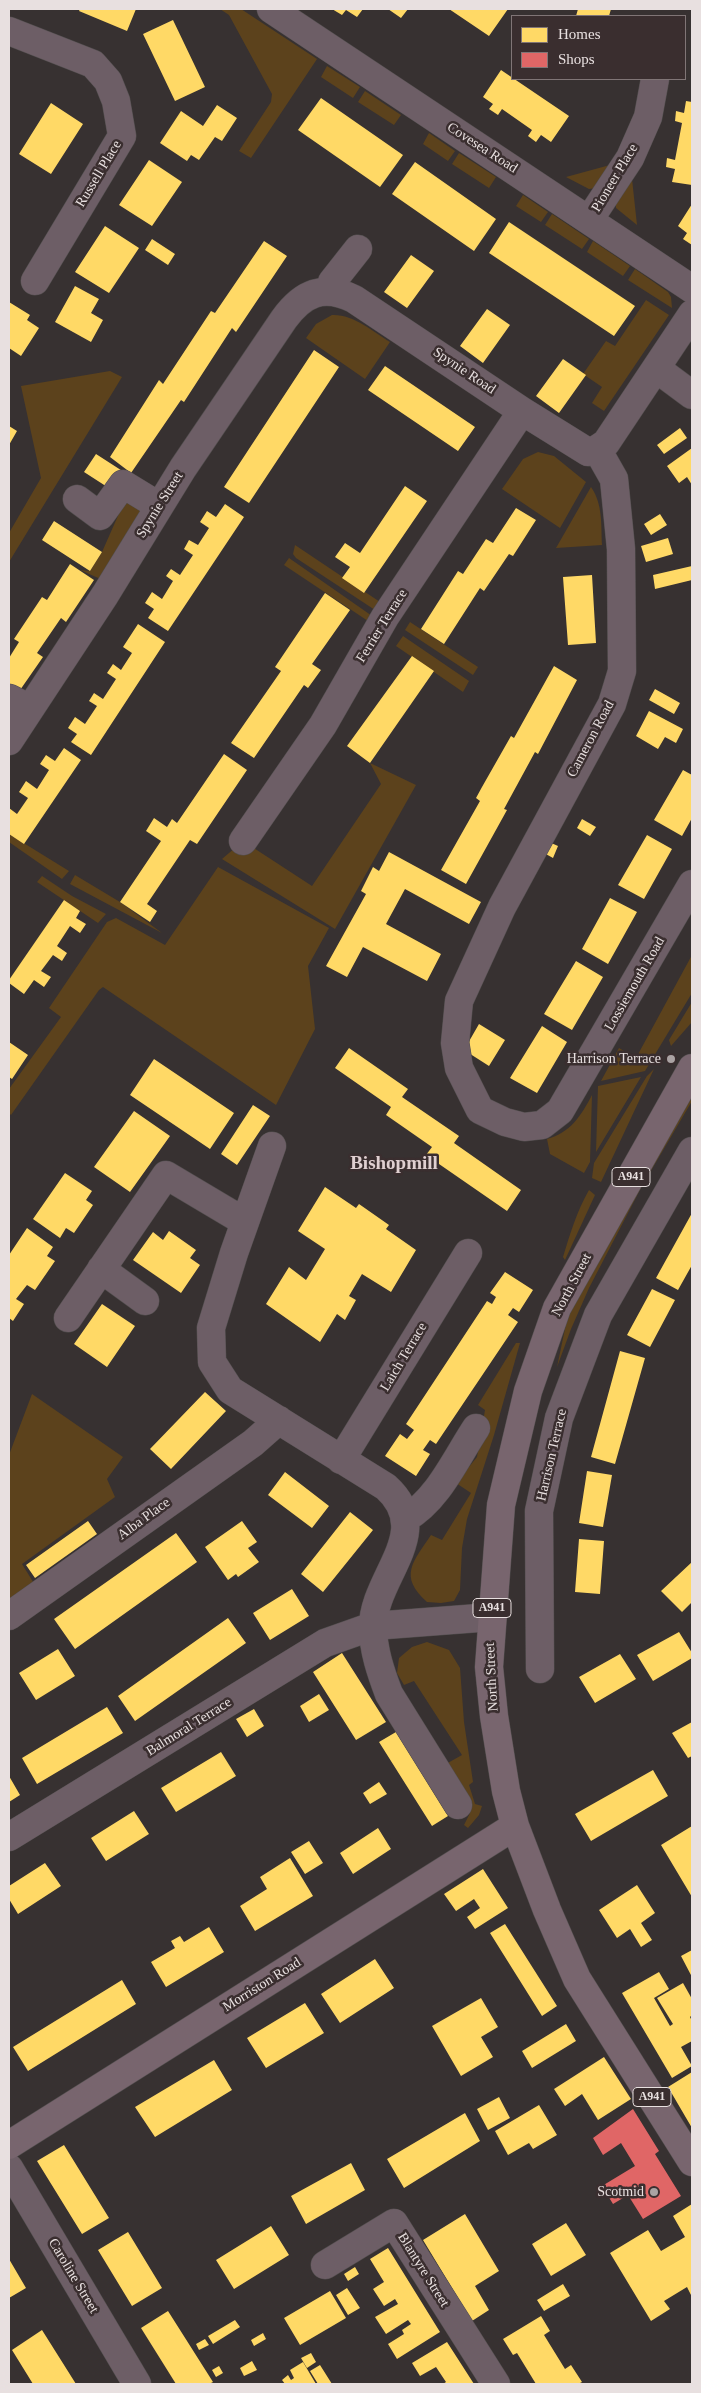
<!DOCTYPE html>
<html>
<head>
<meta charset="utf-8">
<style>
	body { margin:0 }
	#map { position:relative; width:701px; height:2393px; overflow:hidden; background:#373131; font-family:"Times New Roman",serif }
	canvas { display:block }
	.frame { position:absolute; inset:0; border:10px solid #e8e0e0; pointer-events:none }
	.legend { position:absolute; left:511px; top:15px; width:175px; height:65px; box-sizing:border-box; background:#3a2e2f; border:1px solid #807576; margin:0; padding:6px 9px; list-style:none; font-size:15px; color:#e8e0e0 }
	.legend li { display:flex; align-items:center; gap:10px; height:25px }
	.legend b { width:25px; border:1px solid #807576 }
</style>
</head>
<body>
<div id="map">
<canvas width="701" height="2393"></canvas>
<div class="frame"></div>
<ul class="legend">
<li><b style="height:14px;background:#ffd966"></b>Homes</li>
<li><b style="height:14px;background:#e06666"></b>Shops</li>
</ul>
</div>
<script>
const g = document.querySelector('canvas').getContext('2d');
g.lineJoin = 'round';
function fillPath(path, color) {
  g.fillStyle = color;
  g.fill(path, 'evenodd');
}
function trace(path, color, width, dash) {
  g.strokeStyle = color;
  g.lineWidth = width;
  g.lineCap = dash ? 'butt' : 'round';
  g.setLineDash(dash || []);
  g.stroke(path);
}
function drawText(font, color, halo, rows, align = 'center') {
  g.font = font + ' "Times New Roman",serif';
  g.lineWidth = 5;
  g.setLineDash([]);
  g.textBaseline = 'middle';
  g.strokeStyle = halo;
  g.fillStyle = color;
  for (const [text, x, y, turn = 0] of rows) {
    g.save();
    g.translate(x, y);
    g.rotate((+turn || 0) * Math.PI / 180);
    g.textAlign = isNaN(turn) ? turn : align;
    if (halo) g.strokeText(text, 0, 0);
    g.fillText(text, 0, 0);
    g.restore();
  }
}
fillPath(new Path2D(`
	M220 9H241L317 59 251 158 239 151 271 102 272 94 229 15Z
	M327 66 360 87 353 98 321 77Z
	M365 91 401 115 394 125 358 102Z
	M429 133 455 151 448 161 423 144Z
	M459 153 496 177 489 188 452 164Z
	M610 165 596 188 589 189 566 177Z
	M629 176 632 179 637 225 616 208V202Z
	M523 195 548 212 541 222 516 206Z
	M552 214 589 239 582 249 545 225Z
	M593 241 630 266 623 276 587 252Z
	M635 269 668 292 671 297 672 308 628 280Z
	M646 300 669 315 604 411 592 403 602 387 583 374 606 341 615 346Z
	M332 315C353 314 372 331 390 342L365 379 306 338 316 324Z
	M110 371 122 377 9 562V533L41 478 21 386Z
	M538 452 554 456 586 482 560 528 502 489 523 459Z
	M591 487C603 504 601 525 602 545L556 548Z
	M125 500 159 506 112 584 80 570 90 571 102 552Z
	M295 545 383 604 378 612 296 558 293 554Z
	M289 558 375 618 371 623 284 565Z
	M410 622 478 667 473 675 405 630Z
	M403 636 469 681 463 692 396 646Z
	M370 763 416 785 335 929 222 859 243 841 312 886 381 784Z
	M9 834 69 871 62 879 9 842Z
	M218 867 329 928 308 966 315 1029 276 1105 103 987 99 990 11 1115 9 1113V1089L61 1017 49 1008 107 922 116 918 165 945Z
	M75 875 120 902 162 933 70 884Z
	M42 876 72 896 106 914 98 923 37 882Z
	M692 955V993L645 1071 601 1081 619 1048 636 1058Z
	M692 1002V1022L671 1046 669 1040Z
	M654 1069 601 1182 592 1178 594 1163 647 1076Z
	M692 1075V1101L642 1186 589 1288 571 1329 557 1367 570 1305Z
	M641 1077 596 1152 598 1086Z
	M592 1095 590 1162 584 1173 550 1154 547 1139C570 1133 581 1116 592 1095Z
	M589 1190 595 1195 565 1260 563 1257C570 1234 577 1211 589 1190Z
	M516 1343H520L494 1435 467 1519 462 1548 460 1590 454 1601 441 1603 427 1602C398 1576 413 1562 431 1535L442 1540 471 1493 456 1483 477 1457 485 1410 478 1405Z
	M32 1394 123 1457 107 1479 115 1497 22 1564 35 1585 9 1607V1455Z
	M427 1642 449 1650 460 1668 464 1722 473 1782 469 1785 475 1804 482 1806 479 1815 468 1828 464 1825 470 1813 466 1798 446 1764 462 1755 414 1681 404 1685 397 1673 399 1658 412 1647Z`), '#5c421c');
fillPath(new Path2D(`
	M80 9H136L127 31 79 11Z
	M332 9H363L357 17 346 10 342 15Z
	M388 9H408L401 18Z
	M449 9H508L489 36Z
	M578 9H611L609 16H576Z
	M173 20 205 87 175 101 143 34Z
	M501 70 569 116 551 142 541 135 536 142 528 136 532 130 502 109 498 115 489 109 493 104 483 97Z
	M321 98 403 155 380 187 298 130Z
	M686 101 692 102V185L672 182 675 169 666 167 667 158 675 160 682 123 675 121 676 111 684 113Z
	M51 103 83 124 51 174 19 154Z
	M217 105 237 118 222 141 215 137 199 160 191 155 187 161 160 143 181 111 203 126Z
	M149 160 182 182 152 226 119 205Z
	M415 162 496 219 474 251 392 194Z
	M692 204V245L683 239 687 233 678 226Z
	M509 222 635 306 614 336 489 253Z
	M105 226 139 248 109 293 75 272Z
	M152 239 175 254 168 265 145 250Z
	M264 241 287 256 236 332 232 328 184 402 181 400 131 473 110 457 159 380 163 384 211 311 215 313Z
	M411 255 434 271 407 308 384 292Z
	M75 286 99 299 91 313 103 320 91 342 55 322Z
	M9 302 30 315 27 320 39 328 21 356 9 348Z
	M487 309 510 325 483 363 460 346Z
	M314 350 339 367 249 503 224 487Z
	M563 359 586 375 559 413 536 396Z
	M385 366 475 427 458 451 368 390Z
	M9 426 17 431 9 445Z
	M680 428 687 438 664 454 657 445Z
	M692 448V485L687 477 679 483 667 466Z
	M96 454 127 474 115 492 84 472Z
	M405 486 427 501 364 593 342 578 350 567 335 557 345 543 360 553Z
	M225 504 244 517 168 631 148 618 154 609 145 603 152 592 162 599 173 581 166 576 171 569 180 575 193 555 184 549 189 540 198 545 209 528 200 522 207 511 216 517Z
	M516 508 536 520 513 556 509 554 484 591 480 588 444 644 421 629 458 571 463 574 486 539 493 543Z
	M660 514 667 525 651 535 644 524Z
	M54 521 102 552 90 571 42 540Z
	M668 538 673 554 646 562 641 546Z
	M70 564 94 580 66 622 61 618 37 653 43 657 18 693 9 687V658L19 642 14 639 42 597 47 600Z
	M692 566V580L655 589 653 575Z
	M592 575 596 643 568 645 563 577Z
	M325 593 350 610 312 664 321 670 308 688 304 685 254 758 231 743 281 671 275 667Z
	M138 624 165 642 91 755 71 742 77 734 68 728 75 717 85 724 97 706 89 701 94 693 103 699 116 679 107 673 113 664 121 670 132 653 123 647Z
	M412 656 434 671 370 763 347 746Z
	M554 666 577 680 538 754 535 752 504 809 507 810 466 884 441 870 480 801 476 798 482 787 511 736 514 738Z
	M655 689 680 703 674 714 649 700Z
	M649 711 683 729 676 743 665 737 658 749 636 736Z
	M64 748 81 760 24 844 9 834V808L17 814 28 798 19 792 26 781 37 789 49 770 40 764 46 755 55 761Z
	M224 754 247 770 197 844 190 840 147 904 157 911 150 922 120 902 161 841 146 831 154 818 167 827 172 819 177 823Z
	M683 770 692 775V818L682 836 654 820Z
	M582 819 596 827 590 836 577 828Z
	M647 835 672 849 644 899 618 885Z
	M549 842 558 846 553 858 544 853Z
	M389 852 481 902 469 924 405 889 386 924 441 954 427 981 363 947 347 977 326 966 366 894 361 891 373 867 379 871Z
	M610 898 637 912 608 964 582 949Z
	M64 900 80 911 76 918 86 924 80 933 70 926 57 946 67 953 62 961 53 955 41 971 51 977 44 987 34 980 24 994 9 983V980Z
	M576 961 603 977 572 1030 544 1014Z
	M479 1024 505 1040 489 1066 464 1050Z
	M542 1026 567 1042 537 1093 510 1078Z
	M9 1042 28 1055 12 1079 9 1077Z
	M349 1048 408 1089 402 1097 459 1136 454 1143 521 1190 507 1211 426 1155 432 1147 386 1115 391 1107 335 1068Z
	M154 1059 234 1113 210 1149 130 1095Z
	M253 1105 270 1116 237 1165 221 1154Z
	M134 1111 170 1136 130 1192 94 1167Z
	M65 1173 92 1191 86 1200 93 1205 74 1233 66 1228 60 1238 33 1219Z
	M325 1187 356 1208 359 1204 389 1225 386 1229 416 1250 391 1292 362 1274 349 1296 356 1300 345 1320 337 1314 320 1342 266 1304 289 1267 306 1280 325 1249 298 1231Z
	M692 1213V1265L678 1290 656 1278Z
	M27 1228 53 1247 47 1256 55 1261 35 1290 27 1285 16 1299 24 1304 13 1321 9 1318V1255Z
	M169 1231 196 1250 190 1258 200 1265 181 1293 133 1260 153 1232 163 1240Z
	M505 1272 533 1290 519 1312 513 1308 508 1315 518 1322 436 1444 430 1440 423 1450 430 1454 416 1476 385 1456 400 1434 407 1439 414 1430 406 1424 487 1301 492 1304 496 1297 490 1293Z
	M652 1289 675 1300 650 1347 627 1335Z
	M102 1304 135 1326 107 1367 74 1344Z
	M620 1351 645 1358 615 1464 591 1457Z
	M205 1392 226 1411 171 1469 150 1449Z
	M587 1471 612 1475 603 1527 579 1523Z
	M285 1472 329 1506 312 1528 268 1495Z
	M350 1512 373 1530 323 1592 301 1574Z
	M88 1521 97 1534 35 1578 26 1565Z
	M242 1521 257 1542 248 1548 259 1562 238 1577 236 1574 228 1580 205 1547Z
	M176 1533 197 1562 75 1649 54 1619Z
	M579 1539 604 1541 600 1594 575 1592Z
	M692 1562V1602L682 1612 661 1591Z
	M292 1589 309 1616 270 1640 253 1613Z
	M228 1618 246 1643 135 1721 118 1696Z
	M679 1632 692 1653V1658L653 1681 637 1655Z
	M58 1649 75 1676 36 1700 19 1673Z
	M342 1653 386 1722 356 1740 313 1672Z
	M620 1654 636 1679 595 1703 579 1677Z
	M319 1694 329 1710 309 1722 300 1706Z
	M107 1707 123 1733 37 1784 22 1758Z
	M254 1709 264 1726 247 1737 236 1719Z
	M692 1722V1756L688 1758 672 1733Z
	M396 1732 448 1816 432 1826 379 1742Z
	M221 1752 236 1776 176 1812 161 1788Z
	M653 1770 668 1796 591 1841 575 1814Z
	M9 1776 20 1795 9 1802Z
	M379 1782 387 1794 370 1804 363 1793Z
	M134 1811 149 1834 106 1861 91 1838Z
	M692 1826V1897L661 1845Z
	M378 1828 391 1849 353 1874 340 1853Z
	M309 1841 323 1863 305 1874 291 1852Z
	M290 1858 313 1896 255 1931 240 1906 267 1889 260 1877Z
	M45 1863 61 1886 18 1914 9 1899V1886Z
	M483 1869 508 1908 475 1929 467 1917 480 1908 474 1899 456 1911 444 1894Z
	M637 1885 655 1913 641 1923 652 1940 641 1947 630 1929 617 1938 599 1910Z
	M505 1924 557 2006 542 2016 490 1933Z
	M209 1927 224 1952 166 1987 151 1962 175 1948 171 1941 180 1936 184 1942Z
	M692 1950V1977L681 1956Z
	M375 1959 394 1988 340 2023 321 1994Z
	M659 1972 669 1989 654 1998 670 2026 673 2024 657 1998 683 1983 692 1999V2015L690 2017 692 2021V2041L681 2047 692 2066 672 2078 622 1993Z
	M122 1980 136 2004 28 2071 13 2047Z
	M481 1998 498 2027 481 2037 493 2057 461 2076 432 2026Z
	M305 2003 324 2033 266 2068 247 2038Z
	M566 2024 576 2041 532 2068 522 2051Z
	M604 2057 631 2099 598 2120 582 2094 565 2106 554 2089Z
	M214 2060 232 2090 155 2137 135 2107Z
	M692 2072V2128L668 2087Z
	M499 2097 510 2118 488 2130 477 2109Z
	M539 2105 557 2135 533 2149 529 2143 508 2155 495 2131Z
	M465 2113 480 2141 404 2188 387 2159Z
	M64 2145 109 2218 82 2234 37 2161Z
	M351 2163 365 2190 306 2224 291 2196Z
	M692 2204V2297L687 2287 664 2301 670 2309 651 2321 610 2253 648 2230 661 2251 685 2237 673 2216Z
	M465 2214 499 2271 475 2286 489 2310 472 2321 423 2240Z
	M566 2223 586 2255 551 2276 532 2244Z
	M271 2226 289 2255 234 2289 216 2260Z
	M128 2232 162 2288 132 2306 98 2250Z
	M388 2248 440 2332 397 2359 388 2344 404 2334 402 2330 411 2324 408 2320 386 2334 375 2317 398 2304 395 2299 384 2306 373 2289 384 2282 370 2259Z
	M9 2259 26 2288 9 2298Z
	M355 2267 359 2274 348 2281 344 2274Z
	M563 2284 570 2296 544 2311 537 2300Z
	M347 2288 360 2308 348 2315 336 2295Z
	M330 2291 346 2318 300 2345 284 2318Z
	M168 2311 213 2382 209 2384H176L141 2328Z
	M541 2316 550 2331 544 2335 565 2369 571 2365 582 2382 578 2384H536L517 2353 513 2355 503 2339Z
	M235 2320 240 2327 213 2344 208 2336Z
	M42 2330 76 2384H33L12 2350Z
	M263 2333 266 2339 254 2346 251 2340Z
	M205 2339 209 2345 199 2350 196 2344Z
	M447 2342 474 2384H443L446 2382 436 2367 420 2376 412 2363Z
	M311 2353 316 2362 307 2368 301 2358Z
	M252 2361 257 2370 244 2376 240 2368Z
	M303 2362 316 2384H285L282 2380 288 2375 291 2380 294 2378 290 2370Z
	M320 2365 332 2384H318L310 2371Z
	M219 2366 223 2373 216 2377 212 2370Z`), '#ffd966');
fillPath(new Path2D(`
	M633 2109 659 2151 655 2154 681 2196 643 2219 628 2195 613 2204 602 2186 635 2166 621 2143 603 2155 593 2138Z`), '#e06666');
const minor = new Path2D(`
	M271 9 692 289
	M9 31 93 64 108 81 116 101 122 136 35 281
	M589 220 630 158 648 117 655 79
	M330 292 332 282 358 249
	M692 314 606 443 597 449 614 479 621 549 622 671 612 704 502 907 459 1001 455 1043 459 1068 480 1110 505 1122 524 1127 542 1125 560 1111 692 884
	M657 369 692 395
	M77 499 100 516 123 484 159 506
	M9 698 29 708
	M9 741 105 595 183 468 284 319C303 293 323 284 354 299L522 411 588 452 597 449
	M243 841 323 725 385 617 522 411
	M272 1146 234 1253 211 1328 212 1362 230 1390 386 1487C436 1532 373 1577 373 1627 373 1650 381 1673 389 1694L458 1805
	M101 1269 145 1301
	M68 1318 166 1175 245 1222
	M341 1460 468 1253
	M406 1518C438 1500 456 1458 476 1428
	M9 1616 253 1443 279 1420
	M540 1669 539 1511 559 1418 598 1315 692 1151
	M9 1837 325 1643 373 1626 492 1617
	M9 2168 137 2384
	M325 2265 394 2223 496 2384`);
const major = new Path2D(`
	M692 1068 557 1308 528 1391 501 1505 489 1667 494 1716 506 1791 515 1826 547 1910 577 1979 692 2162
	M9 2145 515 1826`);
trace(minor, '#524e4e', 29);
trace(major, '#524e4e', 29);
trace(minor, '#6d5e66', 28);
trace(major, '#78656e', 28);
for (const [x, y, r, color] of [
	[671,1059,5,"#aaa3a3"],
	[654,2192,5,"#aaa3a3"]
]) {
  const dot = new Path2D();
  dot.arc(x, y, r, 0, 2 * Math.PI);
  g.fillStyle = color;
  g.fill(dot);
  trace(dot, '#3a2e2f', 2);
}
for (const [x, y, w] of [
	[631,1177,38],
	[492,1608,38],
	[652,2097,38]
]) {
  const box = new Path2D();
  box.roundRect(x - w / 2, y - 9.5, w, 19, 4);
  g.fillStyle = '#3a2e2f';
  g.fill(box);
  trace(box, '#e8e0e0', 1);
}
drawText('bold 12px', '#e8e0e0', null, [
	["A941",631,1177],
	["A941",492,1608],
	["A941",652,2097]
]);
drawText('14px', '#e8e0e0', '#3a2e2f', [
	["Covesea Road",482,148,33],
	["Russell Place",99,174,-59],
	["Pioneer Place",615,178,-59],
	["Spynie Road",464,371,34],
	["Spynie Street",160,505,-58],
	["Ferrier Terrace",382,626,-58],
	["Cameron Road",591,739,-62],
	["Lossiemouth Road",635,984,-60],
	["North Street",572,1285,-62],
	["Laich Terrace",404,1357,-59],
	["Harrison Terrace",552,1455,-77],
	["Alba Place",144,1519,-36],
	["North Street",492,1677,-93],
	["Balmoral Terrace",189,1727,-32],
	["Morriston Road",262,1985,-32],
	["Blantyre Street",423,2270,58],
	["Caroline Street",73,2276,59]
]);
drawText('14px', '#e8e0e0', '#3a2e2f', [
	["Harrison Terrace",661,1059],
	["Scotmid",644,2192]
], 'right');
drawText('bold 19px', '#e0d0d1', '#3a2e2f', [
	["Bishopmill",394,1164]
]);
</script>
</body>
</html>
